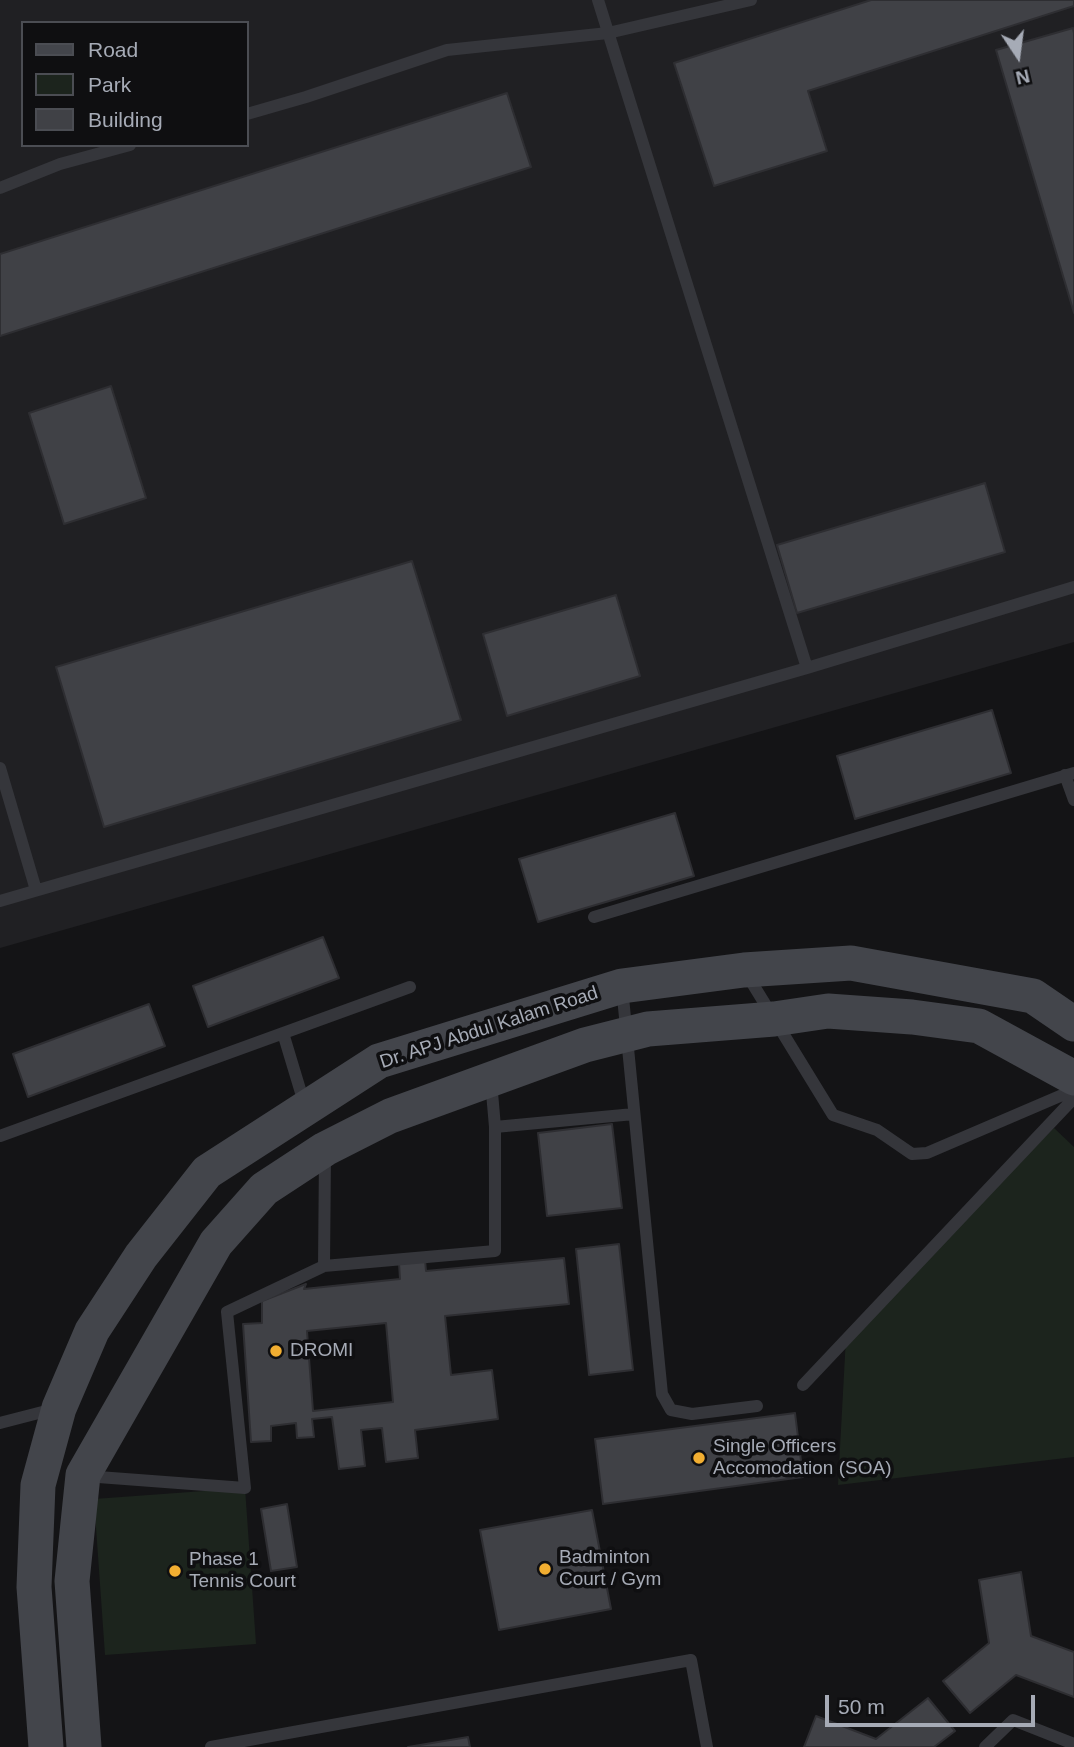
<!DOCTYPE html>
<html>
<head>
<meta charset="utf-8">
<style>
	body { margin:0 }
	#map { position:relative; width:1074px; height:1747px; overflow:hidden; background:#141416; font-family:Helvetica,sans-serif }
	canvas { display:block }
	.legend { position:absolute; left:21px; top:21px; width:228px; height:126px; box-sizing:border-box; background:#0f0f11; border:2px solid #4b4d53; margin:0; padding:9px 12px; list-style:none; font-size:21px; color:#a6abb6 }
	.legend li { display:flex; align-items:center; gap:14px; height:35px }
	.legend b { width:35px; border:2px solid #4b4d53 }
	.north { position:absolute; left:983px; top:21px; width:70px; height:70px; -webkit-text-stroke:5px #0f0f11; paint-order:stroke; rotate:167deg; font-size:19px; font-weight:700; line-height:28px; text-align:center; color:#a6abb6 }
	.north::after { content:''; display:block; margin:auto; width:24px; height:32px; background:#a6abb6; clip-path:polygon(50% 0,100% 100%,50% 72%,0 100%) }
	.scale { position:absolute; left:825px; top:1695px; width:210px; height:32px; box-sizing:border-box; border:4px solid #a6abb6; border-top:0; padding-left:9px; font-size:21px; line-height:24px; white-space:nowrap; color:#a6abb6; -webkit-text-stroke:5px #0f0f11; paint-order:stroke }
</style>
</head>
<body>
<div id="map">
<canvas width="1074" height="1747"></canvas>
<ul class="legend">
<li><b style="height:9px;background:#43454b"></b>Road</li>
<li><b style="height:19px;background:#1c241d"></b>Park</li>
<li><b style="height:19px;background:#404146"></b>Building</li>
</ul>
<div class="north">N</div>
<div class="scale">50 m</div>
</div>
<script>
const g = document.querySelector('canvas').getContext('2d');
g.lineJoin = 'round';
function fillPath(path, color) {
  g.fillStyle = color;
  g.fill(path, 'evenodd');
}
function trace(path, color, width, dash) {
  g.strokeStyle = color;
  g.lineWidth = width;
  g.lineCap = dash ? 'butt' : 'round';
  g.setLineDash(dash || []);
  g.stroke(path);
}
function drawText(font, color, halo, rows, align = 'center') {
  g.font = font + ' Helvetica,sans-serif';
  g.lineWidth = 7;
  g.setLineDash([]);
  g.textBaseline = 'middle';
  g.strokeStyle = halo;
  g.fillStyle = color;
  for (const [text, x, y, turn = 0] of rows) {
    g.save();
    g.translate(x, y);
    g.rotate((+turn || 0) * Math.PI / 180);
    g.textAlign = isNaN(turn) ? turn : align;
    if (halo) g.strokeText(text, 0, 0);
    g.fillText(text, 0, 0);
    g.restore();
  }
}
fillPath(new Path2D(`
	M0 0H1074V642L0 948ZM23 23H247V145H23Z`), '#202023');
fillPath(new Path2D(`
	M1054 1128 1074 1147V1457L838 1485 846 1337Z
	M245 1488 256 1644 105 1655 94 1499Z`), '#1c241d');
const building = new Path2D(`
	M871 0H1074V6L808 91 827 151 714 186 674 63Z
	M1073 28 1074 33V313L996 50Z
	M507 93 531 167 0 336V254Z
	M111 386 146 498 64 524 29 413Z
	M985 483 1005 552 797 613 777 545Z
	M412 561 461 720 104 827 56 667Z
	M616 595 640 676 507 716 483 634Z
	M992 710 1011 773 855 819 837 756Z
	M675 813 694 876 538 922 519 859Z
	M323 937 339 978 208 1027 193 986Z
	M149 1004 165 1046 28 1097 13 1054Z
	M612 1124 622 1208 547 1216 538 1133Z
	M619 1244 633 1370 589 1375 576 1249Z
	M564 1258 569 1304 445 1316 451 1375 492 1370 498 1419 415 1430 418 1458 386 1462 382 1428 361 1430 365 1466 339 1469 332 1417 312 1419 314 1437 297 1438 296 1423 271 1426V1441L251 1442 243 1324 262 1323V1301L306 1284 304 1289 400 1279 399 1263 425 1260 426 1271ZM386 1323 393 1402 313 1411 307 1331Z
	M795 1413 803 1477 603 1504 595 1439Z
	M287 1504 297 1567 271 1571 261 1509Z
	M592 1510 611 1609 499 1630 480 1530Z
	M1021 1572 1031 1636 1074 1652V1697L1016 1675 970 1713 943 1681 989 1643 979 1580Z
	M928 1698 955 1731 934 1747H804L816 1716 876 1739Z
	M468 1737 470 1747H408Z`);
fillPath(building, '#404146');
trace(building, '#2e2e32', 2);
trace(new Path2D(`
	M598 0 807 668 1074 587
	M247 114 306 97 447 50 608 33 751 0
	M0 188 60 164 130 145
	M0 768 36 890
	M1065 775 1074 800
	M0 901 807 668
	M594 917 1074 773
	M746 973 833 1115 877 1130 912 1154 927 1153 1074 1090
	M622 987 662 1394 671 1410 692 1414 757 1406
	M283 1033 305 1106
	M495 1127 634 1114
	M0 1136 410 987
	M324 1266 325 1154
	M803 1385 1074 1098
	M0 1423 54 1409
	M85 1476 245 1488 227 1312 324 1266 495 1251V1127L491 1081
	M211 1747 691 1660 707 1747
	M985 1747 1013 1720 1074 1744`), '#35363b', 12);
trace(new Path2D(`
	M46 1747 34 1587 38 1485 59 1408 92 1331 141 1256 207 1172 379 1061 622 986 744 970 851 963 1033 996 1074 1024
	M84 1747 72 1581 83 1475 216 1243 264 1189 325 1149 390 1116 585 1045 648 1029 774 1019 828 1011 912 1017 979 1026 1074 1078`), '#43454b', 35);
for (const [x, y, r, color] of [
	[276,1351,7,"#f2ae31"],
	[699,1458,7,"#f2ae31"],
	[545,1569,7,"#f2ae31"],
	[175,1571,7,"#f2ae31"]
]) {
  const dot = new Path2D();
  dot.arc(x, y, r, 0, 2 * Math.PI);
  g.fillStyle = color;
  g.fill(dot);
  trace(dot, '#0f0f11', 2.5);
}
drawText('19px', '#a6abb6', '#0f0f11', [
	["Dr. APJ Abdul Kalam Road",489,1028,-18]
]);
drawText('19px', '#a6abb6', '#0f0f11', [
	["DROMI",290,1351],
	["Single Officers",713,1447],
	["Accomodation (SOA)",713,1469],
	["Badminton",559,1558],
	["Court / Gym",559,1580],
	["Phase 1",189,1560],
	["Tennis Court",189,1582]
], 'left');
</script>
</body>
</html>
